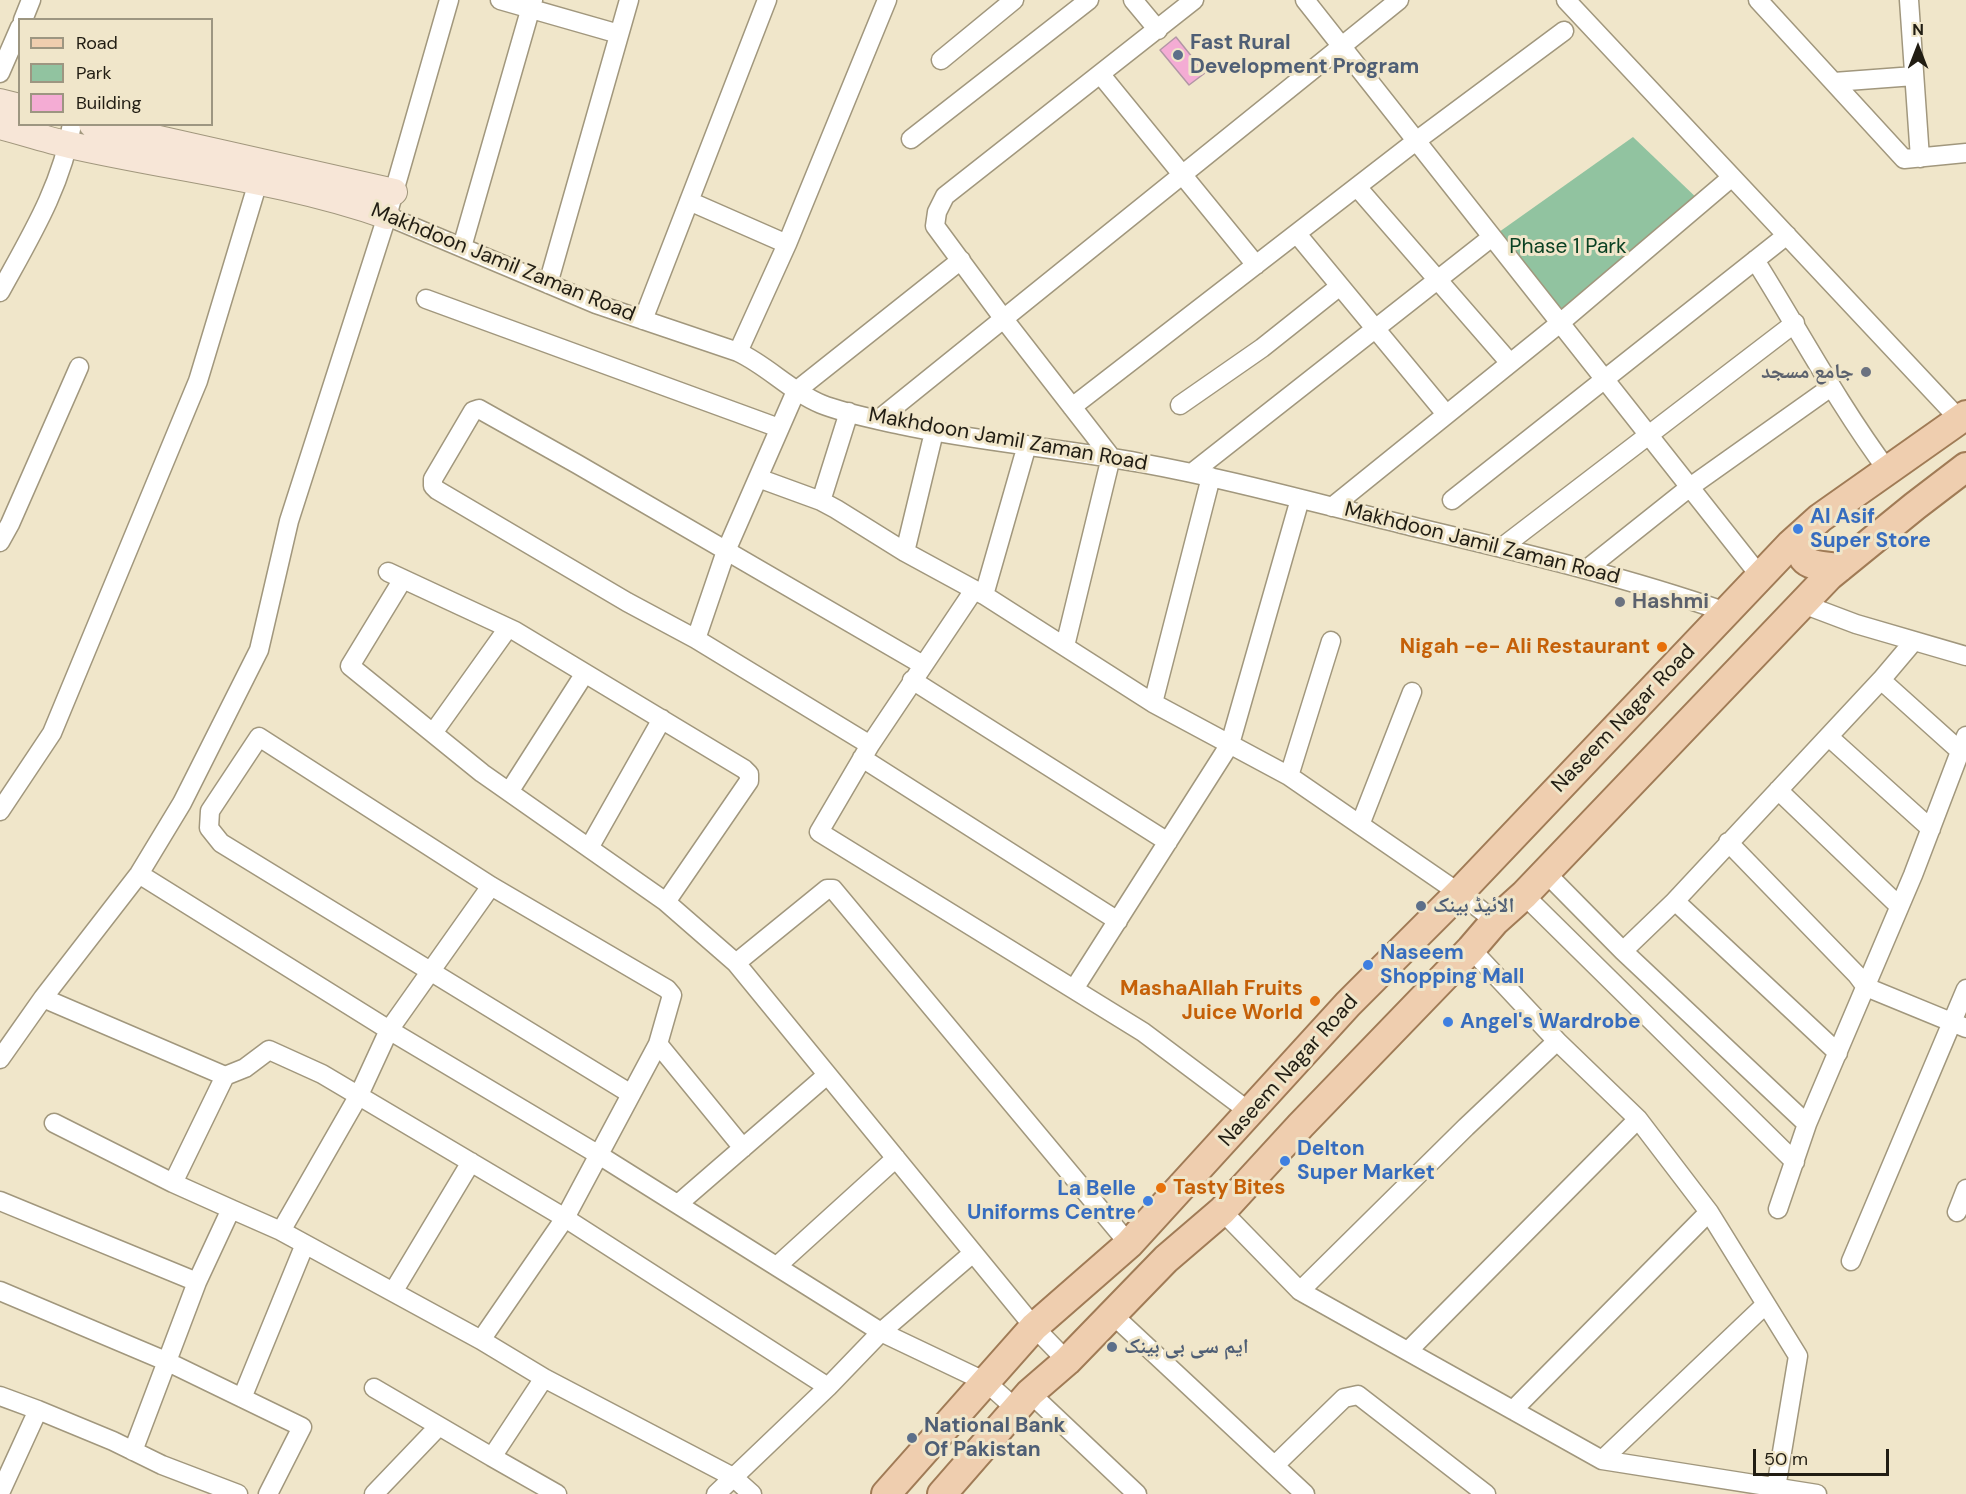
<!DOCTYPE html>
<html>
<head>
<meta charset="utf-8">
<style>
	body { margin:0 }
	#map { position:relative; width:1966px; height:1494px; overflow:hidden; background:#f0e6ca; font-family:"DM Sans",sans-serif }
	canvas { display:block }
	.legend { position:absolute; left:18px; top:18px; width:195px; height:108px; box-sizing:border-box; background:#f0e6ca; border:2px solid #9d9681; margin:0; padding:8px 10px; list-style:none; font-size:18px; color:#211d13 }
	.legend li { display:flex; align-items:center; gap:12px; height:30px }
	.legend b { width:30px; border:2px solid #9d9681 }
	.north { position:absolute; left:1888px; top:18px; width:60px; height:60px; -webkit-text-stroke:4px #f0e6ca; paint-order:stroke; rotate:0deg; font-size:16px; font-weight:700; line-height:24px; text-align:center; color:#211d13 }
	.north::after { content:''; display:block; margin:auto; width:21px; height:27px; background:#211d13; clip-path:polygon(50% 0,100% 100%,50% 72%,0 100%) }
	.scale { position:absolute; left:1753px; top:1449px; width:136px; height:27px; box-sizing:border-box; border:3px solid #211d13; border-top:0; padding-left:8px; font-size:18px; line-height:21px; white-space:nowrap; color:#211d13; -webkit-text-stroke:4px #f0e6ca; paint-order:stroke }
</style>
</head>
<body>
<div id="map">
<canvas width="1966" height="1494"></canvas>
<ul class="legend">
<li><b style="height:8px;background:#efceaf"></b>Road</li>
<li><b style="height:16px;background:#91c3a0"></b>Park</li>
<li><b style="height:16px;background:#f4acd4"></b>Building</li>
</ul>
<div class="north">N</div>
<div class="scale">50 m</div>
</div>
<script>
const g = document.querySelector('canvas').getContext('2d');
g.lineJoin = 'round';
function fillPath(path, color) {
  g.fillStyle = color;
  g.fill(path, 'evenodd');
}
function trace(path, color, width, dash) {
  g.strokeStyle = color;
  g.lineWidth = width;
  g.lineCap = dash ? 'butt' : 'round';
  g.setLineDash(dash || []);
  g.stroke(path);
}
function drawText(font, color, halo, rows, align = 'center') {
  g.font = font + ' "DM Sans","Noto Naskh Arabic",sans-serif';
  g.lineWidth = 6;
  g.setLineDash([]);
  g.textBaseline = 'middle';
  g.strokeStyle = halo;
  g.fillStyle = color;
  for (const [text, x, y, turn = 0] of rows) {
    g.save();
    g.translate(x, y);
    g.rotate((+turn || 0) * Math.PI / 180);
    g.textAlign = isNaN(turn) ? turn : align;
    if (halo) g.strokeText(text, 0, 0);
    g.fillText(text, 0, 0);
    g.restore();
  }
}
fillPath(new Path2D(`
	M1633 137 1702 203 1560 323 1492 237Z`), '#91c3a0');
const building = new Path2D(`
	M1176 37 1205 73 1189 85 1160 50Z`);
fillPath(building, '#f4acd4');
trace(building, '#b296a5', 1.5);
const street = new Path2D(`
	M500 0 619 34
	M1133 0 1158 30
	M1305 0 1760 576
	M1566 0 1960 420
	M1758 0 1904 159 1966 153
	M1909 0 1920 158
	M23 20 31 0
	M941 60 1014 0
	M0 73 20 27
	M1101 75 1256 265
	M1834 82 1914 76
	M911 139 1089 0
	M1357 187 1510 363
	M689 201 787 244
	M387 216 596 304 738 352C768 366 790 391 821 404 846 414 875 419 901 425 980 442 1061 448 1141 463 1229 479 1315 503 1402 524 1511 550 1620 575 1726 612
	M1297 234 1446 414
	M462 247 533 0
	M1755 260C1799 330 1838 404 1888 471
	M548 284 629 0
	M0 292C29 239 62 186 72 124
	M426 299 779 428
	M643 320 767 0
	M738 352 787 244 887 0
	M1180 405 1262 348 1340 286
	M1072 407 1416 141 1564 31
	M878 420 1399 0
	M1193 472 1492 237
	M758 478 821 501 836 509 905 552 984 595 1153 703 1289 776 1459 893 1495 921
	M1452 500 1787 235
	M821 501 849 412
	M1332 507 1560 323 1732 177
	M0 542 10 524 79 367
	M1501 548 1795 323
	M905 552 934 432
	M1587 569 1690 487 1831 387
	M388 572 515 631 744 769 749 774V781L666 902
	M403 579 350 666 482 773 666 902 736 963
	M974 590 870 745 819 832 1143 1032 1251 1113
	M984 595 1027 445
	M1803 604 1856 624 1966 656
	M696 639 726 551 796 391 961 260
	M1065 646 1111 457 1003 318 935 226 937 212 945 196 1194 0
	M912 680 1168 842
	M1881 680 1960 751
	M1153 703 1211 477
	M433 733 508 628
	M1829 737 1931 829
	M870 745 696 639 627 602 437 490 433 486V479L473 411 479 409 577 464 923 665
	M862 758 1118 921
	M1289 776 1331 641
	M1778 790 1899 906
	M509 792 585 673
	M0 811 52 733 198 381 258 182
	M1360 825 1412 692
	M1728 842 1857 975 1866 987 1966 1028
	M589 848 662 719
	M1545 872 1623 951 1807 1124
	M139 874 389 1030 599 1155 881 1332 986 1382 1015 1408
	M491 886 389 1030 359 1095 281 1231 481 1340 544 1378 733 1477 752 1494
	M1524 895 1795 1162
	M1675 901 1838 1053
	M1471 949 1557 1041
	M1623 951 1675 901 1881 680 1914 641
	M1074 989 1230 744 1300 499
	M43 998 225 1076
	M658 1044 743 1148
	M0 1059 43 998 139 874 182 803 259 650 289 521 387 216 449 0
	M631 1094 221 843 209 828 210 811 259 737 491 886 667 989 672 995 658 1044 565 1218 828 1387
	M54 1123 173 1183
	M0 1201 197 1282
	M678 1204 827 1075
	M231 1209 281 1231
	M1778 1209 1807 1124 1913 875 1966 736
	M1222 1211 1300 1291 1602 1460 1817 1494
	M1957 1212 1966 1189
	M1851 1261 1966 989
	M777 1266 896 1158
	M0 1291 168 1362 302 1427 268 1494
	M1300 1291 1466 1127 1557 1041 1638 1119 1709 1212 1798 1356 1776 1488
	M393 1292 471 1162
	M1113 1315 1305 1494
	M1408 1351 1638 1119
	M1067 1361 1034 1327 736 963 827 889H833L1129 1244
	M544 1378 492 1457 557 1494
	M374 1388 492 1457
	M1030 1393 1137 1494
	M0 1396 38 1410
	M242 1398 305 1244
	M1513 1410 1709 1212
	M133 1451 197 1282 231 1209 173 1183 225 1076 245 1068 269 1050 322 1074 565 1218 481 1340
	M1602 1460 1765 1305
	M1275 1465 1344 1398 1358 1395 1486 1494
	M0 1493 38 1410 113 1441 162 1465 238 1494
	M374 1494 439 1426
	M716 1494 828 1387 881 1332 973 1253`);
const secondary = new Path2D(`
	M0 102 20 107
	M92 124 394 192
	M0 126C23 132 47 140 70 145 176 169 285 180 387 216`);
const primary = new Path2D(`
	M1808 529C1792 564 1808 565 1839 568
	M886 1494 1034 1327 1129 1244 1348 1004 1459 893 1790 545 1820 518 1966 415
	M942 1494 1030 1393 1067 1361 1166 1259 1222 1211 1301 1125 1471 949 1495 921 1524 895 1829 576 1915 506 1966 467`);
trace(street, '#a1977d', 21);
trace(secondary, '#a1977d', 28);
trace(primary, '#a07b56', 32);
trace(street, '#fff', 18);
trace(secondary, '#f7e6d7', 26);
trace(primary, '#efceaf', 28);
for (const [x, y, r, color] of [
	[1178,55,6,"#5c6f8a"],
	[1866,372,6,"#6b7280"],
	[1798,529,6,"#3f7fe0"],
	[1620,602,6,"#6b7280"],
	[1662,647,6,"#e8710a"],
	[1421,906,6,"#5c6f8a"],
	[1368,965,6,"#3f7fe0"],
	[1315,1001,6,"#e8710a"],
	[1448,1022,6,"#3f7fe0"],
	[1285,1161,6,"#3f7fe0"],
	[1161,1188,6,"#e8710a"],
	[1148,1201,6,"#3f7fe0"],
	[1112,1347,6,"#5c6f8a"],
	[912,1438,6,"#5c6f8a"]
]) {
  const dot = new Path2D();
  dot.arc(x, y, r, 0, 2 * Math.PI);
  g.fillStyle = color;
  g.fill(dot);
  trace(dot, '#f0e6ca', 2);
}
drawText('bold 21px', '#4e5e75', '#f0e6ca', [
	["Fast Rural",1190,43],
	["Development Program",1190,67],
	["الائیڈ بینک",1433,906],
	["ایم سی بی بینک",1124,1347],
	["National Bank",924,1426],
	["Of Pakistan",924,1450]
], 'left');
drawText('21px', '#0a4123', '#f0e6ca', [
	["Phase 1 Park",1568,247]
]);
drawText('21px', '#211d13', '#f0e6ca', [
	["Makhdoon Jamil Zaman Road",503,263,22],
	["Makhdoon Jamil Zaman Road",1008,440,10],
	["Makhdoon Jamil Zaman Road",1482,544,14],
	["Naseem Nagar Road",1624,719,-46],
	["Naseem Nagar Road",1289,1071,-48]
]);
drawText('bold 21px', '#5b616d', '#f0e6ca', [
	["جامع مسجد",1854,372],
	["Hashmi",1632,602,"left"]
], 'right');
drawText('bold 21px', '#366cbe', '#f0e6ca', [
	["Al Asif",1810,517],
	["Super Store",1810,541],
	["Naseem",1380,953],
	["Shopping Mall",1380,977],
	["Angel's Wardrobe",1460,1022],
	["Delton",1297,1149],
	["Super Market",1297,1173],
	["La Belle",1136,1189,"right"],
	["Uniforms Centre",1136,1213,"right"]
], 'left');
drawText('bold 21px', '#c56008', '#f0e6ca', [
	["Nigah -e- Ali Restaurant",1650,647],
	["MashaAllah Fruits",1303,989],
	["Juice World",1303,1013],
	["Tasty Bites",1173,1188,"left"]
], 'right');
</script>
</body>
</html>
